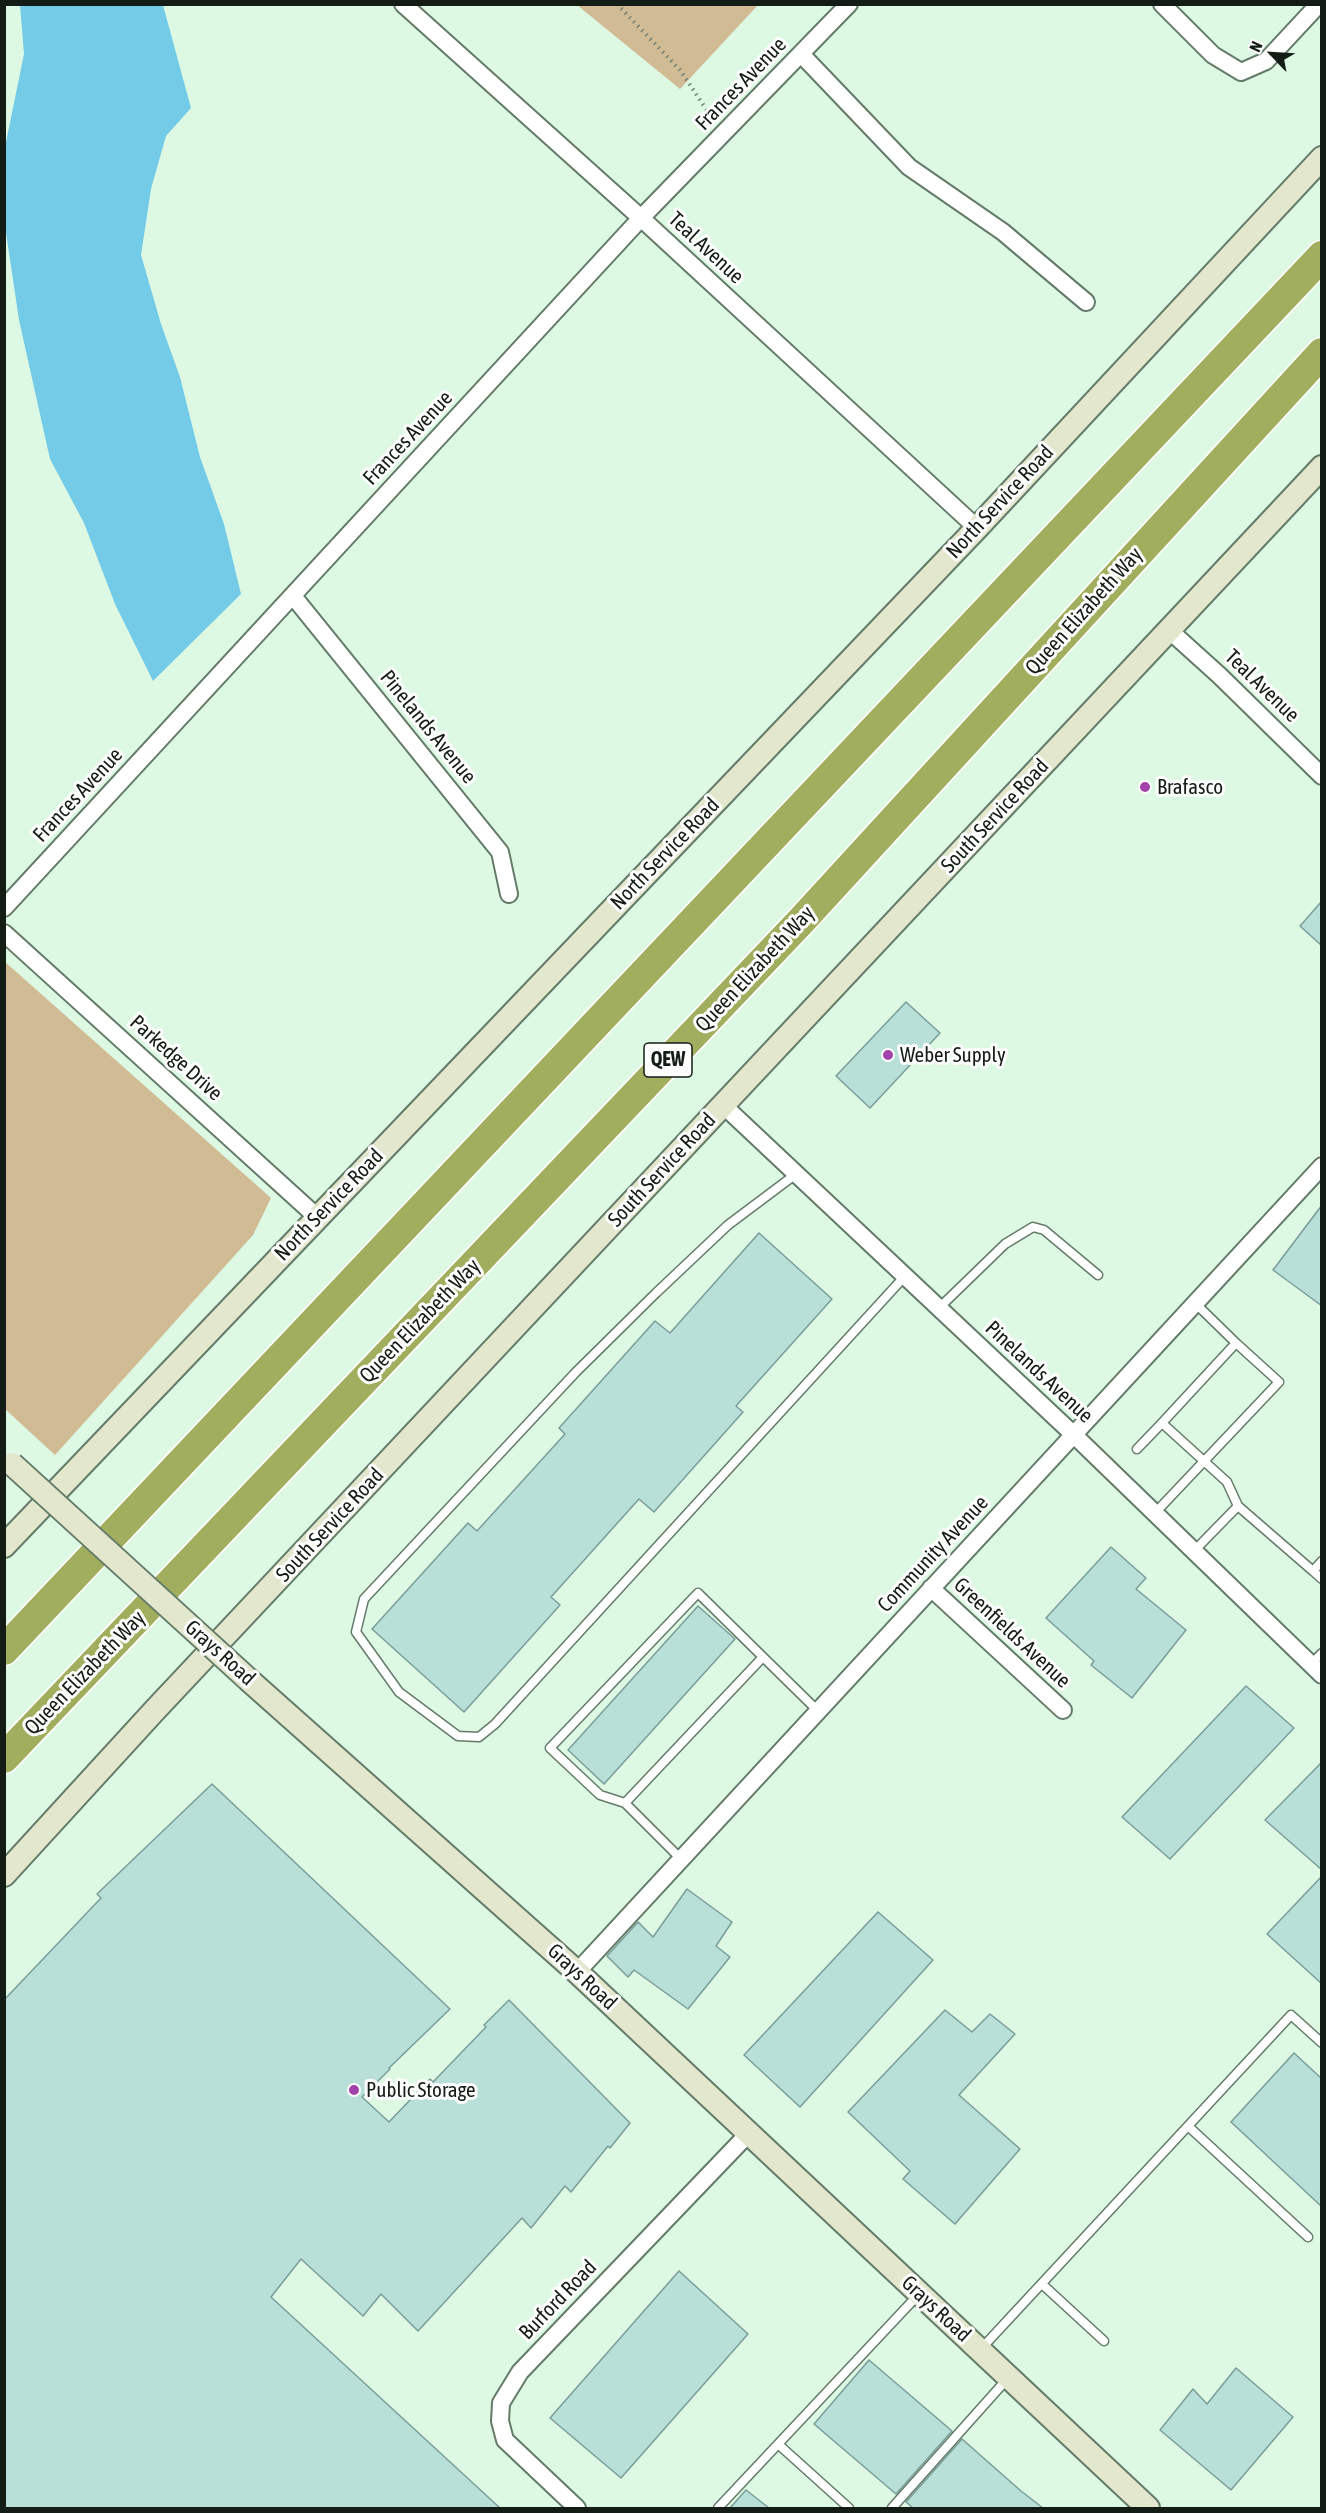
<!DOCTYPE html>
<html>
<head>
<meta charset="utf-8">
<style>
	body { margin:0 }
	#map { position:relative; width:1326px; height:2513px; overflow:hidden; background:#ddf9e3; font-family:"Asap Condensed",sans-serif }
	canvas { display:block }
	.frame { position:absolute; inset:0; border:6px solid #131d15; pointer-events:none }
	.north { position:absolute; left:1242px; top:24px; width:60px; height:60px; -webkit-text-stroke:4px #fdfdfd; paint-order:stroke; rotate:295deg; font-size:16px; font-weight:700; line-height:24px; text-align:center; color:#131d15 }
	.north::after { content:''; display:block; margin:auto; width:21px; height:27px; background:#131d15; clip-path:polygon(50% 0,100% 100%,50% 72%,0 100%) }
</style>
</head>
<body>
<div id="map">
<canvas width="1326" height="2513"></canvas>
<div class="frame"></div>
<div class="north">N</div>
</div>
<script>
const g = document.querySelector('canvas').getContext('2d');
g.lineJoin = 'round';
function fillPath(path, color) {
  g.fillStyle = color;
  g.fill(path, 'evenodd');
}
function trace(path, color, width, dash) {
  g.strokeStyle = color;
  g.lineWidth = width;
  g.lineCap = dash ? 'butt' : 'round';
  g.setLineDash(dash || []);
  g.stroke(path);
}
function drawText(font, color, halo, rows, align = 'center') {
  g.font = font + ' "Asap Condensed",sans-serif';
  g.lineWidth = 6;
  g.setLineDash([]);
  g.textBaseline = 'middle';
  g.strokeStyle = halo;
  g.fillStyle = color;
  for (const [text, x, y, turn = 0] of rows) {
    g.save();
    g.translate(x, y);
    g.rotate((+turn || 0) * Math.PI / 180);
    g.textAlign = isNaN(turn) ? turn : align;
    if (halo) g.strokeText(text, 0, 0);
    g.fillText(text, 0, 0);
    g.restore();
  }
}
fillPath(new Path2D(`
	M577 5H758L680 89Z
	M4 961 271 1198 253 1235 55 1455 5 1409Z`), '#d0bb95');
fillPath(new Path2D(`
	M20 5H163L191 108 166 136 151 189 141 255 161 324 180 377 200 457 224 524 241 594 153 681 115 604 84 523 50 459 19 320 5 226 4 152 24 54Z`), '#74cbe7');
const building = new Path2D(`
	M1322 901V946L1300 926Z
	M906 1002 940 1033 870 1108 836 1076Z
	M1322 1205V1306L1273 1270Z
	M759 1233 832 1299 736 1406 743 1412 654 1512 639 1499 551 1597 560 1605 464 1712 372 1629 468 1523 477 1531 565 1434 559 1428 655 1321 670 1333Z
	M1111 1547 1146 1578 1136 1589 1186 1630 1132 1698 1091 1665 1094 1661 1046 1618Z
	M698 1606 735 1639 604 1784 568 1750Z
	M1246 1686 1294 1728 1170 1859 1122 1817Z
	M1322 1762V1870L1265 1820Z
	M212 1784 450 2009 389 2068 390 2069 362 2097 389 2122 430 2079 433 2082 486 2027 484 2025 509 2000 630 2123 610 2148 608 2146 571 2192 565 2186 531 2228 522 2218 418 2331 381 2294 363 2316 301 2259 271 2297 500 2508H4V2000L101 1898 97 1894Z
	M1322 1876V1984L1267 1934Z
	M687 1889 732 1922 716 1946 730 1957 688 2009 634 1970 628 1977 607 1956 638 1922 653 1937Z
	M878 1912 933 1960 800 2107 744 2055Z
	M945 2010 972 2032 990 2014 1015 2034 959 2095 1020 2149 955 2224 903 2179 910 2171 848 2112Z
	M1294 2053 1322 2079V2207L1231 2122Z
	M679 2271 748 2334 621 2478 550 2418Z
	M869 2360 952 2431 896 2494 814 2424Z
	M1236 2368 1293 2417 1231 2490 1160 2430 1193 2389 1207 2404Z
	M962 2439 1021 2491 1043 2508H913L906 2502Z
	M746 2490 769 2508H730Z`);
fillPath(building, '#b9dfd9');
trace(building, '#799d98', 1.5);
const lane = new Path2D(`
	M796 1174 728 1225 656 1293 576 1372 364 1599 356 1632 399 1692 458 1736 479 1737 495 1724 905 1276
	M1195 1303 1236 1343
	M939 1308 1005 1244 1033 1227 1044 1230 1098 1275
	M1137 1449 1162 1423
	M1155 1513 1279 1382 1236 1343 1162 1423 1227 1482 1238 1506
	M1194 1551 1238 1506 1313 1571
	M1322 1561 1313 1571 1322 1579
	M1311 1664 1322 1653
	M625 1803 600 1795 550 1748 698 1593 763 1657
	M681 1859 625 1803 763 1657 818 1711
	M1188 2126 1308 2237
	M1042 2284 1104 2341
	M980 2350 1291 2015 1322 2043
	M778 2444 849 2508
	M718 2508 919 2294
	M892 2508 1008 2378`);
const street = new Path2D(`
	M403 4 641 218 977 528
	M1162 4 1213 55 1241 72 1266 61 1319 4
	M801 54 909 167 1003 232 1086 302
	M293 596 500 852 509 894
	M1169 630 1220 676 1322 776
	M4 908 641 218 849 4
	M4 933 317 1217
	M723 1105 1074 1435 1322 1675
	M931 1588 1063 1710
	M577 1972 1322 1166
	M577 2508 505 2440 500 2421 501 2403 520 2372 749 2133`);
const secondary = new Path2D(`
	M4 1546 977 528 1322 158
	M250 1681 577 1972 1148 2508
	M4 1875 155 1710 1322 467`);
const highway = new Path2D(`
	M4 1650 1322 256
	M4 1758 802 920 1322 353`);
trace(lane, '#637b68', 11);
trace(street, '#637b68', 20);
trace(secondary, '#637b68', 26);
trace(highway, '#fff', 33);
trace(new Path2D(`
	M617 4 680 70 714 121`), '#728475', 4, [1.5, 4.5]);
trace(lane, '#fff', 8);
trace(street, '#fff', 16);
trace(secondary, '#e3e7ce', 22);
trace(highway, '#a1ae5d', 30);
const secondaryBridge = new Path2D(`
	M12 1464 250 1681`);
trace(secondaryBridge, '#637b68', 26, []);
trace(secondaryBridge, '#e3e7ce', 22);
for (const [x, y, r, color] of [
	[1145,787,6,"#a242aa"],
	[888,1055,6,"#a242aa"],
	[354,2090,6,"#a242aa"]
]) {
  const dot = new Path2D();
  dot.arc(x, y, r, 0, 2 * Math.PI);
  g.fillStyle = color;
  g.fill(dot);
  trace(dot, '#fdfdfd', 2);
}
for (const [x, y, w] of [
	[668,1060,48]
]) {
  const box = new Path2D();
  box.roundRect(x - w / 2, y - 17, w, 34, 4.5);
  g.fillStyle = '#fdfdfd';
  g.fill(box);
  trace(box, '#131d15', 1.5);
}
drawText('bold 20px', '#131d15', null, [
	["QEW",668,1060]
]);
drawText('21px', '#131d15', '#fdfdfd', [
	["Frances Avenue",741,84,-46],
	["Teal Avenue",706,248,43],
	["Frances Avenue",408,438,-47],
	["North Service Road",1000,502,-47],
	["Queen Elizabeth Way",1084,611,-48],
	["Teal Avenue",1262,686,44],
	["Pinelands Avenue",428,727,51],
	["Frances Avenue",78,795,-47],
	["South Service Road",995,816,-47],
	["North Service Road",665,854,-46],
	["Queen Elizabeth Way",755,969,-47],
	["Parkedge Drive",176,1058,42],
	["South Service Road",662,1170,-47],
	["North Service Road",329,1205,-46],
	["Queen Elizabeth Way",420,1321,-46],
	["Pinelands Avenue",1039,1372,43],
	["South Service Road",330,1525,-47],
	["Community Avenue",933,1554,-47],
	["Greenfields Avenue",1012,1633,43],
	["Grays Road",220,1653,42],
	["Queen Elizabeth Way",85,1673,-46],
	["Grays Road",582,1977,43],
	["Burford Road",558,2300,-46],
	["Grays Road",936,2309,43]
]);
drawText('21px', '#131d15', '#fdfdfd', [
	["Brafasco",1157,787],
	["Weber Supply",900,1055],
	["Public Storage",366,2090]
], 'left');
</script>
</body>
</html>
